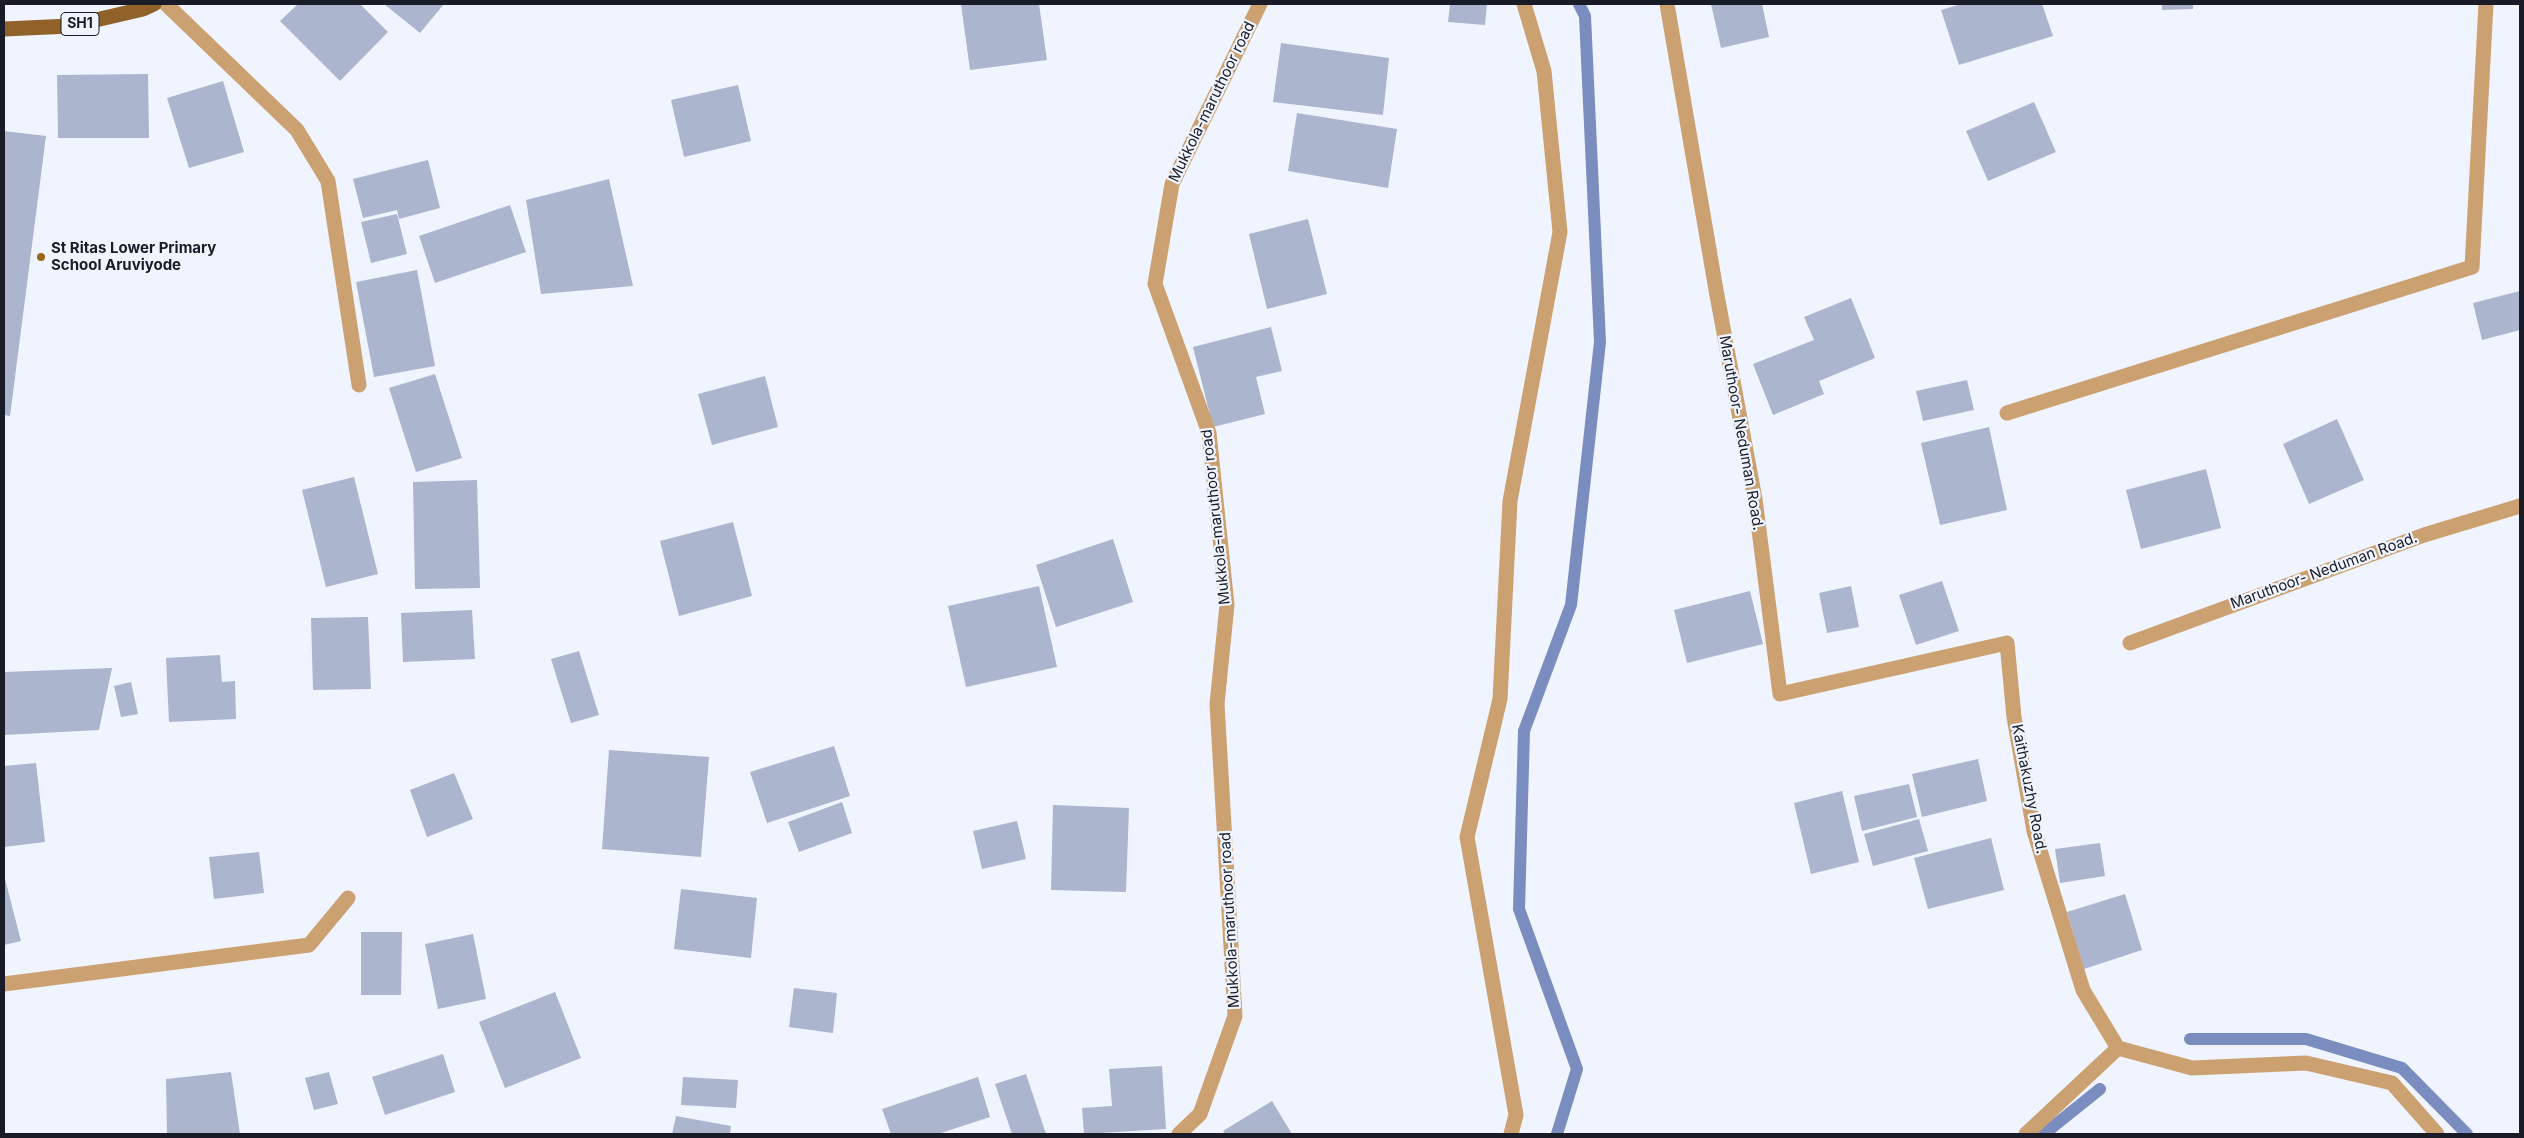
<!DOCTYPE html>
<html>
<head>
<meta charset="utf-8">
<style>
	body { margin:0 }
	#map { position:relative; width:2524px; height:1138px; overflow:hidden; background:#f0f4fe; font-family:Inter,sans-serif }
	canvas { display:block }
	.frame { position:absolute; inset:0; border:5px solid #191c26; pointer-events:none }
</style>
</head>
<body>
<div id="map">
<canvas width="2524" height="1138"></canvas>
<div class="frame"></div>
</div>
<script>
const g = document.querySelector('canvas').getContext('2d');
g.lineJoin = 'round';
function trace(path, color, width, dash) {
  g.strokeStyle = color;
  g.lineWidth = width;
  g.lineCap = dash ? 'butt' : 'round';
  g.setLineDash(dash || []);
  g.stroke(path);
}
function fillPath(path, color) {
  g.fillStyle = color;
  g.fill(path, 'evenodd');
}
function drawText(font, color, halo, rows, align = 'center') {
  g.font = font + ' Inter,sans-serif';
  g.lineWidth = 4.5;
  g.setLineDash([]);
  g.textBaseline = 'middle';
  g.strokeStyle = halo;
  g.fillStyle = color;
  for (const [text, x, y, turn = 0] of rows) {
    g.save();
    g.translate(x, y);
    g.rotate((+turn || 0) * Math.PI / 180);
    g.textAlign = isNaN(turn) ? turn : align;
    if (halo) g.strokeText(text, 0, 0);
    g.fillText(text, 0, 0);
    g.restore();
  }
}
trace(new Path2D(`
	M2190 1039H2306L2402 1068 2467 1134
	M1557 1134 1577 1069 1519 909 1524 731 1571 605 1600 342 1585 16 1579 4
	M2044 1134 2100 1089`), '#7a8dbe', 12);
fillPath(new Path2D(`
	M298 4H360L388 32 340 81 280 21Z
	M384 4H444L420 33Z
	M961 4H1039L1047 60 970 70Z
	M1450 4H1487L1485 25 1448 22Z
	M1711 4H1762L1769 37 1721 48Z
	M1961 4H2042L2053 36 1959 65 1941 10Z
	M2162 4H2193V9L2162 10Z
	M1281 43 1389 58 1383 115 1273 102Z
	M148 74 149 138H58L57 75Z
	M223 81 244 152 189 168 167 98Z
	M738 85 751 141 684 157 671 100Z
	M2034 102 2056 152 1988 181 1966 131Z
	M1297 113 1397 129 1388 188 1288 171Z
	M4 131 46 136 10 416 4 415Z
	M428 160 440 208 399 219 397 210 363 218 353 179Z
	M609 179 633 286 541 294 526 200Z
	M510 205 526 252 435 283 419 236Z
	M397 214 407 254 371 263 361 222Z
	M1308 219 1327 294 1267 309 1249 234Z
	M417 270 435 366 374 377 356 282Z
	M2520 291V330L2482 340 2473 303Z
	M1851 298 1875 358 1819 381 1824 394 1773 415 1753 364 1814 340 1804 317Z
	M1271 327 1282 371 1256 377 1265 414 1213 427 1193 347Z
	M435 374 462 458 416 472 389 388Z
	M765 376 778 427 712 445 698 394Z
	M1967 380 1974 410 1923 421 1916 391Z
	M2337 419 2364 480 2309 504 2283 444Z
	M1989 427 2007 510 1940 525 1921 443Z
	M2206 469 2221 528 2141 549 2126 490Z
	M354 477 378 574 326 587 302 490Z
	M477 480 480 588 415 589 413 482Z
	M733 522 752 596 679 616 660 541Z
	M1113 539 1133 602 1056 627 1036 565Z
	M1942 581 1959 631 1916 645 1899 595Z
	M1039 586 1057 667 966 687 948 606Z
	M1851 586 1859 627 1827 633 1819 593Z
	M1750 591 1763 644 1687 663 1674 610Z
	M472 610 475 659 403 662 401 613Z
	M368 617 371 689 313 690 311 618Z
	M579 651 599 715 571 723 551 659Z
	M220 655 222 682 235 681 236 719 169 722 166 658Z
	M112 668 99 730 4 735V672Z
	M131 682 138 714 121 717 114 686Z
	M834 746 850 796 767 823 750 772Z
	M609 750 709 757 701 857 602 849Z
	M1978 759 1987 801 1922 817 1912 774Z
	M36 763 45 842 4 847V766Z
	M454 773 473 819 427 837 410 790Z
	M1909 784 1917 817 1862 831 1854 796Z
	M1842 791 1859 862 1811 874 1794 803Z
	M842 802 852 833 799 852 788 822Z
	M1053 805 1129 808 1126 892 1051 890Z
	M1919 819 1928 851 1873 866 1864 834Z
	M1017 821 1026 859 982 869 973 831Z
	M1991 838 2004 890 1928 909 1914 858Z
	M2100 843 2105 876 2060 883 2055 849Z
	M259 852 264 893 214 899 209 857Z
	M4 875 21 941 4 945Z
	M681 889 757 898 751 958 674 949Z
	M2125 894 2142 950 2084 969 2067 912Z
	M361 932H402L401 995H361Z
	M473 934 486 999 438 1009 425 944Z
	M794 988 837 993 833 1033 789 1027Z
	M555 992 581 1058 505 1088 479 1022Z
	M443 1054 455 1092 385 1115 372 1077Z
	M1162 1066 1166 1129 1084 1134 1082 1108 1112 1106 1109 1069Z
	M231 1072 240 1134H167L166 1079Z
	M329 1072 338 1104 314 1110 305 1078Z
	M1026 1074 1046 1134H1012L995 1084Z
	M683 1077 738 1080 736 1108 681 1105Z
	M978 1077 990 1117 938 1134H891L882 1109Z
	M1272 1101 1292 1134H1225L1223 1131Z
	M676 1116 731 1126 730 1134H672Z`), '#acb5ce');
trace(new Path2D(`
	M166 4 297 130 328 181 359 385
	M1667 4 1716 290 1755 499 1780 694 2007 643 2014 717 2034 831 2083 990 2118 1048 2192 1068 2306 1063 2392 1083 2437 1134
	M2007 413 2472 267 2486 4
	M2130 643 2424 535 2520 506
	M4 984 309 945 348 898
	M1511 1134 1516 1115 1467 837 1500 699 1510 501 1560 232 1544 71 1524 4
	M2026 1134 2118 1048`), '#cca171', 15);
trace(new Path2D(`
	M1179 1134 1200 1114 1235 1016 1217 704 1227 605 1209 433 1155 284 1172 184 1260 4`), '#cca171', 15);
trace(new Path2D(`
	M4 29 70 26 143 9 154 4`), '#90622a', 15);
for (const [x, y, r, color] of [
	[41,257,5,"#9c661f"]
]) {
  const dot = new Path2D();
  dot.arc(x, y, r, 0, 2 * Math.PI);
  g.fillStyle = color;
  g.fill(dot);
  trace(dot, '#f0f4fe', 2);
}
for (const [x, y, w] of [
	[80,24,38]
]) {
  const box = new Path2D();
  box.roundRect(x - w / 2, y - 11.5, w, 23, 4);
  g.fillStyle = '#f0f4fe';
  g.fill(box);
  trace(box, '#191c26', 1);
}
drawText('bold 14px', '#191c26', null, [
	["SH1",80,24]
]);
drawText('15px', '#191c26', '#f0f4fe', [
	["Mukkola-maruthoor road",1212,102,-64],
	["Maruthoor- Neduman Road.",1741,433,80],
	["Mukkola-maruthoor road",1216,517,-96],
	["Maruthoor- Neduman Road.",2324,571,-20],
	["Kaithakuzhy Road.",2029,789,79],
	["Mukkola-maruthoor road",1230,920,-93]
]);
drawText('bold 15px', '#191c26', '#f0f4fe', [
	["St Ritas Lower Primary",51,248],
	["School Aruviyode",51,265]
], 'left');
</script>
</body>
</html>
